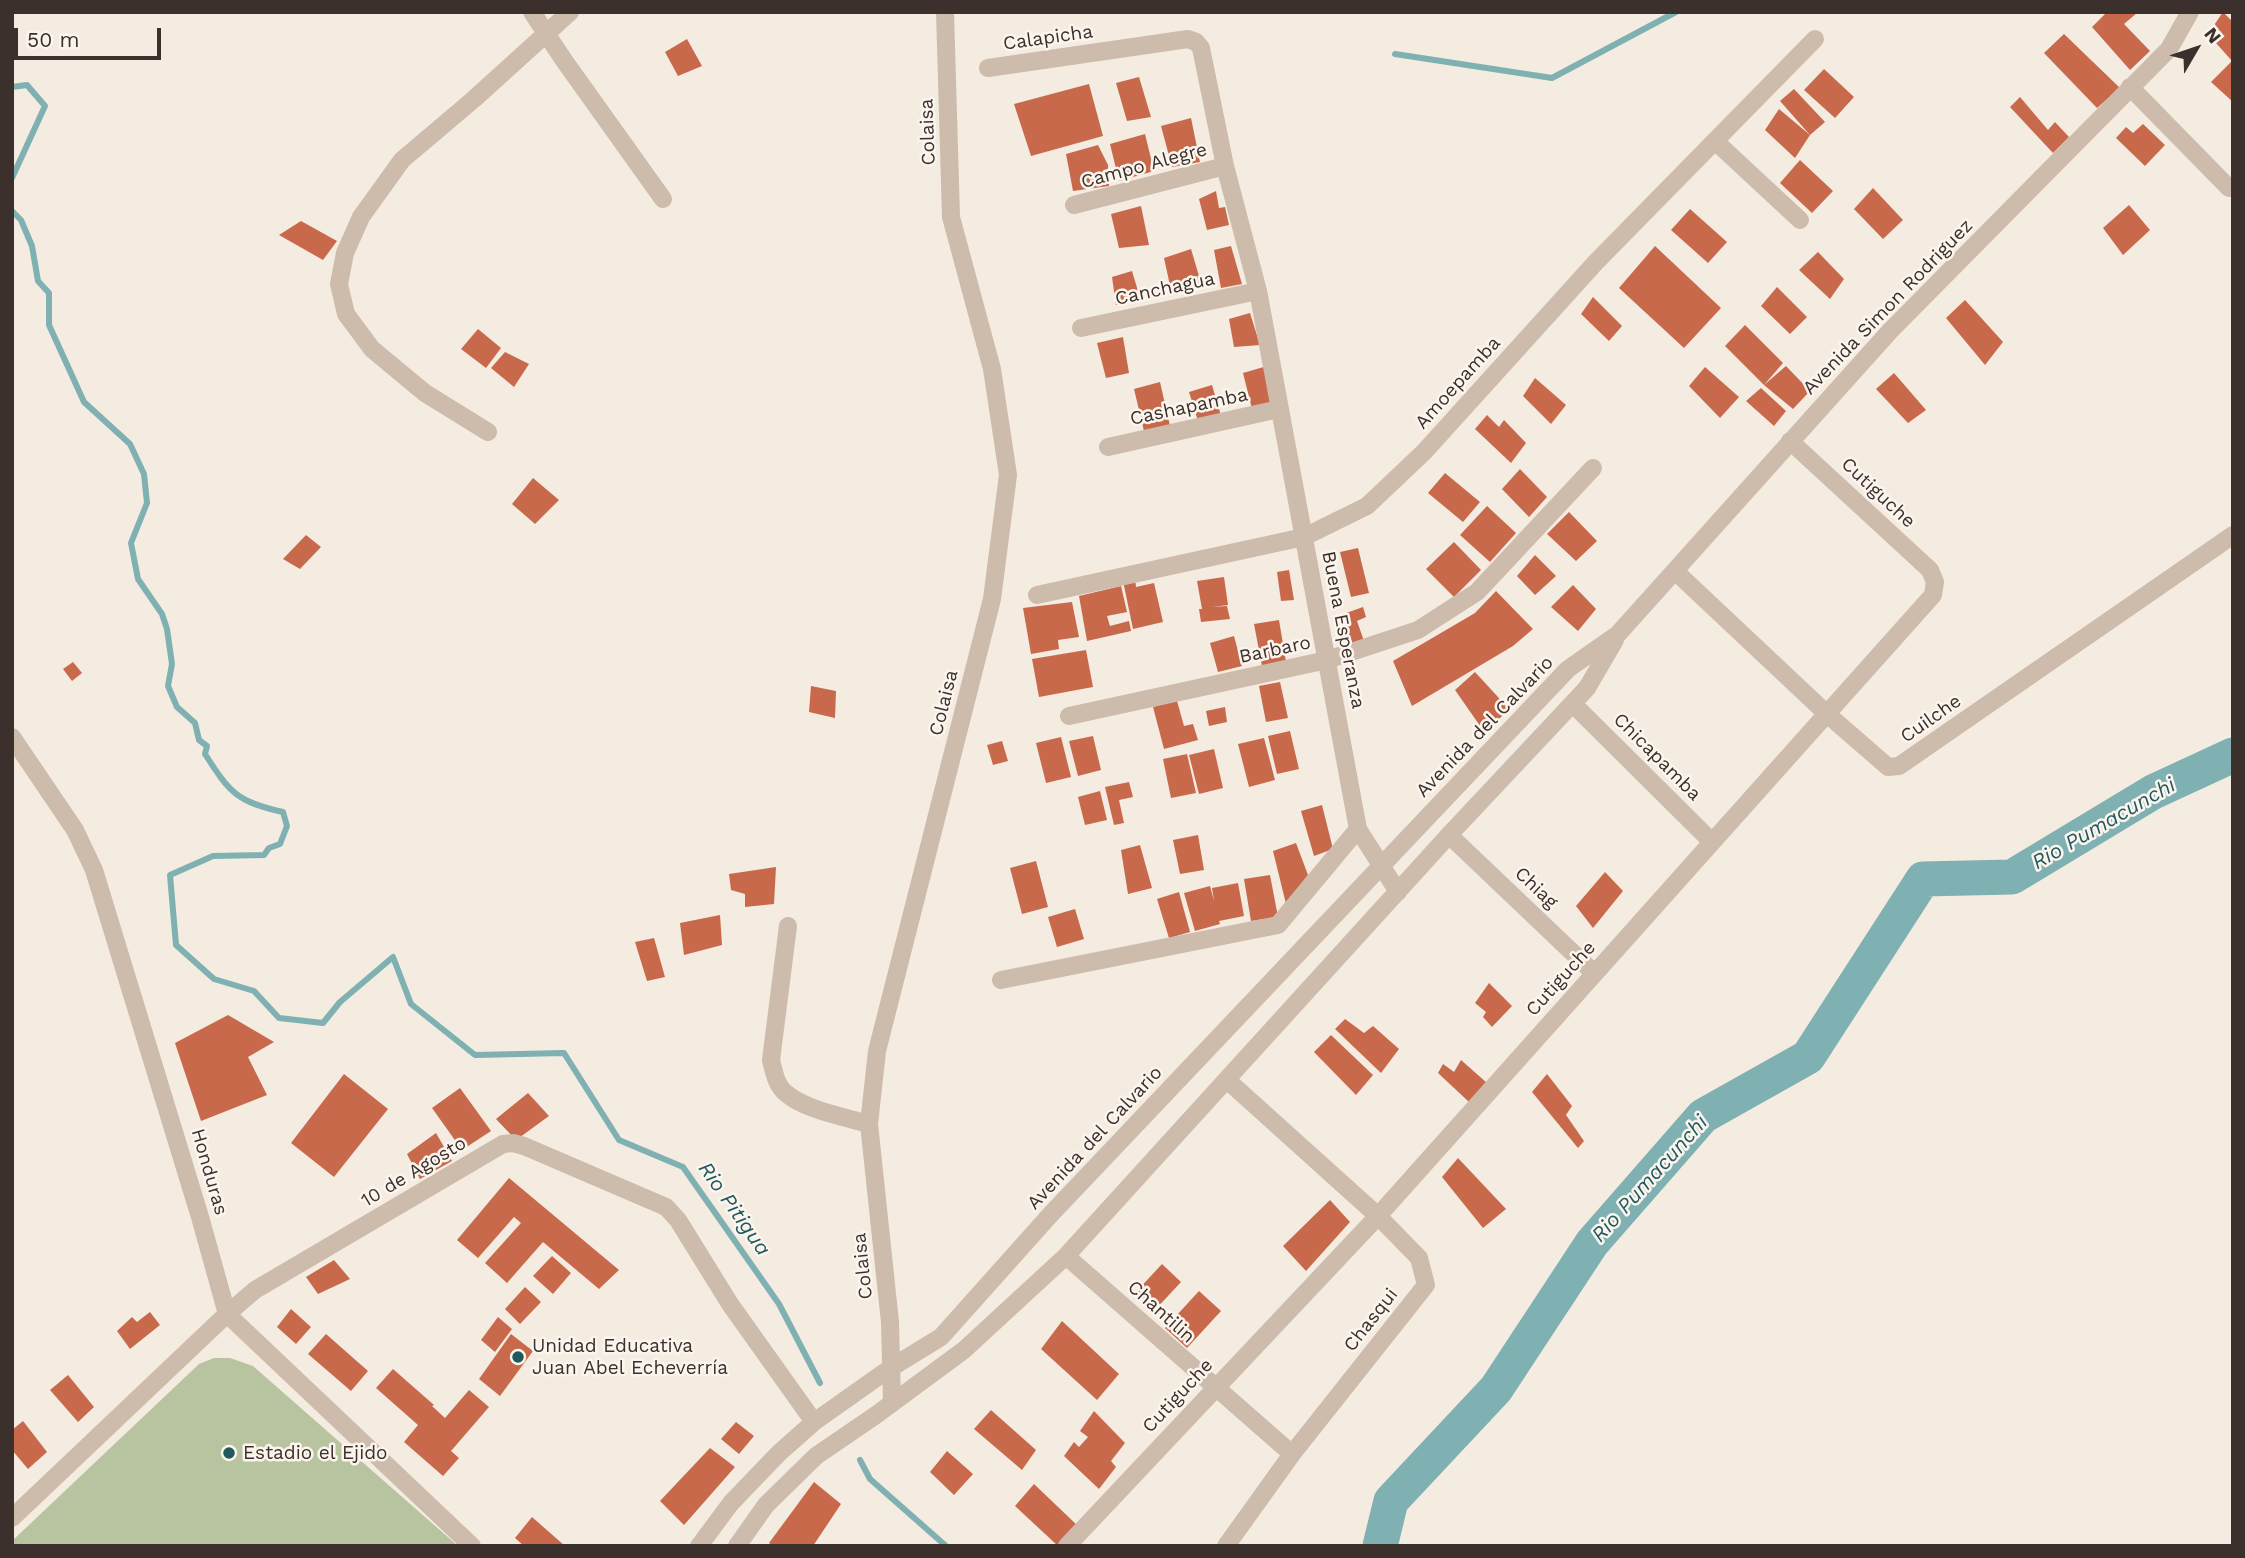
<!DOCTYPE html>
<html>
<head>
<meta charset="utf-8">
<style>
	body { margin:0 }
	#map { position:relative; width:2245px; height:1558px; overflow:hidden; background:#f4ebe1; font-family:"Work Sans",sans-serif }
	canvas { display:block }
	.frame { position:absolute; inset:0; border:14px solid #3b302b; pointer-events:none }
	.north { position:absolute; left:2161px; top:14px; width:70px; height:70px; -webkit-text-stroke:5px #fbf5ee; paint-order:stroke; rotate:51deg; font-size:19px; font-weight:700; line-height:28px; text-align:center; color:#3b302b }
	.north::after { content:''; display:block; margin:auto; width:24px; height:32px; background:#3b302b; clip-path:polygon(50% 0,100% 100%,50% 72%,0 100%) }
	.scale { position:absolute; left:14px; top:28px; width:147px; height:32px; box-sizing:border-box; border:4px solid #3b302b; border-top:0; padding-left:9px; font-size:21px; line-height:24px; white-space:nowrap; color:#3b302b; -webkit-text-stroke:5px #fbf5ee; paint-order:stroke }
</style>
</head>
<body>
<div id="map">
<canvas width="2245" height="1558"></canvas>
<div class="frame"></div>
<div class="north">N</div>
<div class="scale">50 m</div>
</div>
<script>
const g = document.querySelector('canvas').getContext('2d');
g.lineJoin = 'round';
function fillPath(path, color) {
  g.fillStyle = color;
  g.fill(path, 'evenodd');
}
function trace(path, color, width, dash) {
  g.strokeStyle = color;
  g.lineWidth = width;
  g.lineCap = dash ? 'butt' : 'round';
  g.setLineDash(dash || []);
  g.stroke(path);
}
function drawText(font, color, halo, rows, align = 'center') {
  g.font = font + ' "Work Sans",sans-serif';
  g.lineWidth = 5;
  g.setLineDash([]);
  g.textBaseline = 'middle';
  g.strokeStyle = halo;
  g.fillStyle = color;
  for (const [text, x, y, turn = 0] of rows) {
    g.save();
    g.translate(x, y);
    g.rotate((+turn || 0) * Math.PI / 180);
    g.textAlign = isNaN(turn) ? turn : align;
    if (halo) g.strokeText(text, 0, 0);
    g.fillText(text, 0, 0);
    g.restore();
  }
}
fillPath(new Path2D(`
	M214 1358H230L253 1366 458 1546H12V1541L199 1364Z`), '#b8c4a0');
trace(new Path2D(`
	M1395 54 1552 78 1676 12
	M12 87 27 85 45 106 12 178
	M12 211 21 220 32 246 38 281 49 293V325L84 402 130 444 144 474 147 503 131 543 138 579 162 614 167 629 172 664 168 686 177 707 195 723 199 740 207 746 205 754C230 793 237 802 283 812L287 826 280 844 269 848 264 855 213 856 170 875 176 945 214 979 254 991 279 1018 323 1023 340 1002 393 957 411 1004 475 1055 564 1053 619 1140 683 1167 779 1304 820 1383
	M860 1460 870 1479 946 1546`), '#7fb0b2', 6);
trace(new Path2D(`
	M1380 1546 1391 1501 1496 1389 1592 1243 1703 1116 1808 1057 1923 879 2012 877 2153 792 2233 755`), '#7fb0b2', 35);
fillPath(new Path2D(`
	M2107 12H2138L2124 24 2150 51 2130 70 2092 27Z
	M2223 12 2233 22V102L2211 82 2232 61 2208 34Z
	M2064 34 2120 88 2097 108 2044 53Z
	M687 39 702 66 678 76 665 52Z
	M1824 69 1854 97 1835 118 1804 90Z
	M1139 77 1151 117 1127 121 1116 83Z
	M1089 84 1103 136 1031 156 1014 104Z
	M1794 89 1825 122 1810 135 1780 101Z
	M2020 97 2048 130 2055 122 2069 137 2053 153 2010 107Z
	M1779 109 1810 135 1795 158 1765 130Z
	M1191 118 1200 162 1172 167 1161 126Z
	M2143 124 2165 145 2145 166 2116 138 2126 127 2133 133Z
	M1145 134 1154 171 1119 181 1110 144Z
	M1098 145 1108 165 1109 186 1073 191 1066 154Z
	M1800 160 1833 191 1812 213 1780 183Z
	M1873 188 1903 220 1883 239 1854 209Z
	M1216 191 1219 208 1225 207 1229 225 1207 230 1199 199Z
	M2129 205 2150 230 2123 255 2103 228Z
	M1141 206 1149 245 1119 248 1111 214Z
	M1690 209 1727 242 1708 263 1671 230Z
	M301 221 337 241 323 260 279 235Z
	M1231 246 1242 284 1221 288 1214 250Z
	M1655 246 1721 308 1684 348 1619 288Z
	M1191 249 1202 286 1171 290 1164 258Z
	M1818 252 1844 279 1830 299 1799 270Z
	M1132 271 1141 301 1116 305 1112 277Z
	M1777 287 1807 317 1790 334 1761 306Z
	M1593 297 1622 326 1609 341 1581 314Z
	M1965 300 2003 342 1985 365 1946 318Z
	M1250 313 1260 345 1234 347 1229 319Z
	M1745 325 1783 363 1764 385 1725 346Z
	M478 329 501 348 486 368 461 349Z
	M1123 337 1129 373 1106 378 1097 343Z
	M505 352 529 364 514 387 491 368Z
	M1267 366 1275 405 1252 409 1243 373Z
	M1786 366 1810 391 1793 409 1764 385Z
	M1705 367 1739 397 1720 418 1689 386Z
	M1894 373 1926 410 1908 423 1876 389Z
	M1535 378 1566 405 1551 424 1523 396Z
	M1160 382 1170 426 1144 431 1134 389Z
	M1212 385 1221 416 1198 421 1189 392Z
	M1761 388 1786 411 1774 426 1746 401Z
	M1487 415 1499 427 1504 420 1526 443 1511 463 1475 429Z
	M1520 469 1547 497 1529 517 1502 489Z
	M1445 473 1480 502 1463 522 1428 493Z
	M533 478 559 500 535 524 512 504Z
	M1487 506 1516 533 1490 562 1460 535Z
	M1569 512 1597 541 1576 561 1547 534Z
	M306 535 321 547 300 569 283 559Z
	M1454 542 1481 570 1454 597 1426 569Z
	M1358 548 1369 593 1351 597 1340 552Z
	M1535 555 1556 576 1535 595 1517 576Z
	M1289 570 1294 600 1281 601 1277 572Z
	M1224 577 1228 605 1212 607 1227 606 1230 619 1201 622 1199 609H1202L1197 581Z
	M1135 578 1136 587 1154 583 1163 622 1133 629 1123 581Z
	M1573 585 1596 609 1578 631 1551 607Z
	M1121 586 1127 612 1107 616 1110 626 1129 621 1131 631 1087 641 1079 596Z
	M1496 591 1533 629 1513 646 1412 706 1393 661 1475 613Z
	M1072 602 1079 637 1058 640 1059 649 1031 654 1023 608Z
	M1363 607 1366 617 1357 621 1365 644 1350 649 1338 616Z
	M1279 620 1286 662 1262 666 1254 624Z
	M1234 636 1242 666 1218 672 1210 643Z
	M1086 650 1093 687 1039 697 1032 659Z
	M73 662 82 673 72 681 63 669Z
	M1475 672 1509 709 1485 733 1455 690Z
	M1280 682 1288 718 1266 722 1259 686Z
	M811 686 836 691 835 718 809 712Z
	M1177 701 1184 726 1193 724 1198 740 1164 749 1153 707Z
	M1225 707 1227 722 1209 726 1206 711Z
	M1290 731 1299 769 1277 774 1268 736Z
	M1093 736 1101 770 1078 776 1069 741Z
	M1061 737 1071 777 1046 783 1036 743Z
	M1264 738 1275 780 1249 787 1238 744Z
	M1002 741 1008 761 993 765 987 745Z
	M1214 749 1223 788 1199 794 1189 755Z
	M1187 754 1196 793 1171 798 1163 759Z
	M1129 782 1133 797 1119 800 1124 823 1114 825 1105 787Z
	M1100 791 1107 820 1085 825 1078 797Z
	M1322 805 1333 849 1314 856 1301 811Z
	M1198 835 1204 870 1180 874 1173 840Z
	M1296 843 1308 875 1286 904 1273 851Z
	M1140 845 1152 888 1128 894 1121 850Z
	M1036 861 1048 907 1022 914 1010 868Z
	M776 867 774 904 745 907V894L731 890 729 874Z
	M1605 872 1623 891 1593 928 1576 906Z
	M1270 875 1278 917 1251 921 1244 879Z
	M1238 883 1244 916 1219 921 1220 924 1195 931 1184 893 1210 886 1214 901 1212 888Z
	M1179 892 1190 932 1169 938 1157 899Z
	M1075 909 1084 939 1057 947 1048 917Z
	M720 915 722 945 684 955 680 923Z
	M654 938 665 977 647 981 635 942Z
	M1489 983 1512 1006 1492 1027 1483 1017 1486 1012 1475 1003Z
	M228 1015 274 1042 248 1057 267 1095 201 1121 175 1043Z
	M1345 1019 1364 1033 1373 1026 1399 1049 1381 1073 1335 1029Z
	M1331 1035 1373 1075 1356 1095 1314 1052Z
	M1461 1060 1487 1083 1469 1102 1438 1073 1443 1064 1454 1072Z
	M344 1074 388 1109 334 1177 291 1143Z
	M1547 1074 1572 1106 1566 1115 1584 1141 1578 1148 1532 1092Z
	M460 1088 491 1131 462 1150 432 1108Z
	M528 1093 549 1116 516 1140 496 1119Z
	M436 1133 452 1161 420 1179 407 1154Z
	M1458 1158 1506 1209 1483 1228 1442 1177Z
	M509 1178 619 1270 599 1289 543 1242 507 1283 485 1263 521 1223 514 1217 478 1258 457 1240Z
	M1330 1200 1350 1222 1306 1271 1283 1246Z
	M552 1256 571 1273 553 1294 533 1276Z
	M334 1260 350 1279 318 1294 306 1277Z
	M1162 1264 1181 1282 1155 1310 1136 1292Z
	M525 1287 541 1302 520 1324 505 1309Z
	M1199 1291 1221 1311 1187 1348 1165 1328Z
	M291 1309 311 1327 296 1344 277 1327Z
	M150 1312 160 1325 130 1349 117 1331 132 1317 137 1322Z
	M498 1317 512 1329 495 1352 481 1340Z
	M1062 1321 1119 1374 1097 1400 1041 1349Z
	M326 1334 368 1371 351 1391 308 1354Z
	M511 1334 533 1351 500 1396 479 1379Z
	M393 1369 434 1405 432 1406 445 1418 469 1390 489 1407 451 1451 459 1458 443 1476 404 1442 418 1425 376 1388Z
	M68 1375 94 1407 78 1422 50 1390Z
	M991 1410 1036 1450 1022 1470 974 1429Z
	M1094 1411 1125 1443 1111 1461 1116 1467 1099 1489 1064 1456 1074 1442 1079 1447 1088 1437 1080 1431Z
	M23 1421 47 1452 28 1469 12 1450V1430Z
	M736 1422 754 1436 739 1454 721 1439Z
	M710 1448 735 1467 684 1525 660 1501Z
	M947 1451 973 1474 954 1495 930 1472Z
	M814 1482 841 1504 813 1546H773L769 1543Z
	M1034 1484 1079 1527 1062 1546H1058L1015 1506Z
	M532 1517 565 1546H524L515 1538Z`), '#c8694b');
trace(new Path2D(`
	M532 12 563 59 663 199
	M988 68 1188 39 1196 42 1201 48 1225 166 1258 291 1358 829 1278 925 1001 980
	M2130 87 2229 188
	M1716 142 1800 220
	M1074 205 1225 166
	M1081 328 1258 291
	M488 432 425 393 372 349 346 314 339 284 345 253 361 217 402 160 474 99 570 12
	M1108 447 1279 409
	M1676 572 1827 714 1888 767 1899 766 2233 535
	M1037 595 1304 537 1367 506 1424 452 1596 262 1815 39
	M1573 704 1711 841
	M1069 716 1327 660 1418 630 1477 592 1593 468
	M12 737 75 830 94 870 200 1217 227 1314 472 1546
	M1358 829 1398 892
	M1449 835 1594 973
	M788 926 771 1060C774 1072 776 1086 787 1094 806 1110 845 1117 869 1124
	M1066 1256 1292 1454
	M892 1403 890 1322 869 1124 877 1051 992 599 1008 475 992 369 951 217 945 12
	M12 1518 227 1314 255 1290 503 1144 513 1143 524 1146 666 1207 678 1220 730 1304 814 1422
	M699 1546 731 1503 779 1453 814 1422 889 1369 941 1337 1051 1214 1568 669 1618 634 1890 331 2169 49 2190 12
	M737 1546 766 1505 816 1456 876 1415 964 1350 1066 1256 1449 835 1587 688 1615 640
	M1067 1546 1378 1216 1933 595 1935 582 1930 570 1790 441
	M1226 1546 1292 1454 1426 1285 1419 1258 1378 1216 1227 1080`), '#cdbbac', 18);
for (const [x, y, r, color] of [
	[518,1357,7,"#1f5a5e"],
	[229,1453,7,"#1f5a5e"]
]) {
  const dot = new Path2D();
  dot.arc(x, y, r, 0, 2 * Math.PI);
  g.fillStyle = color;
  g.fill(dot);
  trace(dot, '#fbf5ee', 2.5);
}
drawText('19px', '#3b302b', '#fbf5ee', [
	["Calapicha",1048,38,-8],
	["Colaisa",928,132,-92],
	["Campo Alegre",1144,166,-15],
	["Canchagua",1165,289,-12],
	["Avenida Simon Rodriguez",1888,307,-46],
	["Amoepamba",1458,383,-48],
	["Cashapamba",1189,407,-12],
	["Cutiguche",1878,493,43],
	["Buena Esperanza",1343,630,79],
	["Barbaro",1275,650,-12],
	["Colaisa",944,703,-76],
	["Cuilche",1931,719,-35],
	["Avenida del Calvario",1485,727,-46],
	["Chicapamba",1657,757,45],
	["Chiag",1536,888,43],
	["Cutiguche",1561,979,-48],
	["Avenida del Calvario",1095,1138,-47],
	["Honduras",209,1172,74],
	["10 de Agosto",414,1172,-31],
	["Colaisa",863,1266,-96],
	["Chantilin",1161,1312,42],
	["Chasqui",1371,1320,-52],
	["Cutiguche",1178,1396,-47]
]);
drawText('19px', '#3b302b', '#fbf5ee', [
	["Unidad Educativa",532,1346],
	["Juan Abel Echeverría",532,1368],
	["Estadio el Ejido",243,1453]
], 'left');
drawText('italic 21px', '#1f5a5e', '#fbf5ee', [
	["Rio Pumacunchi",2104,824,-30],
	["Rio Pumacunchi",1650,1179,-48],
	["Rio Pitigua",734,1209,55]
]);
</script>
</body>
</html>
